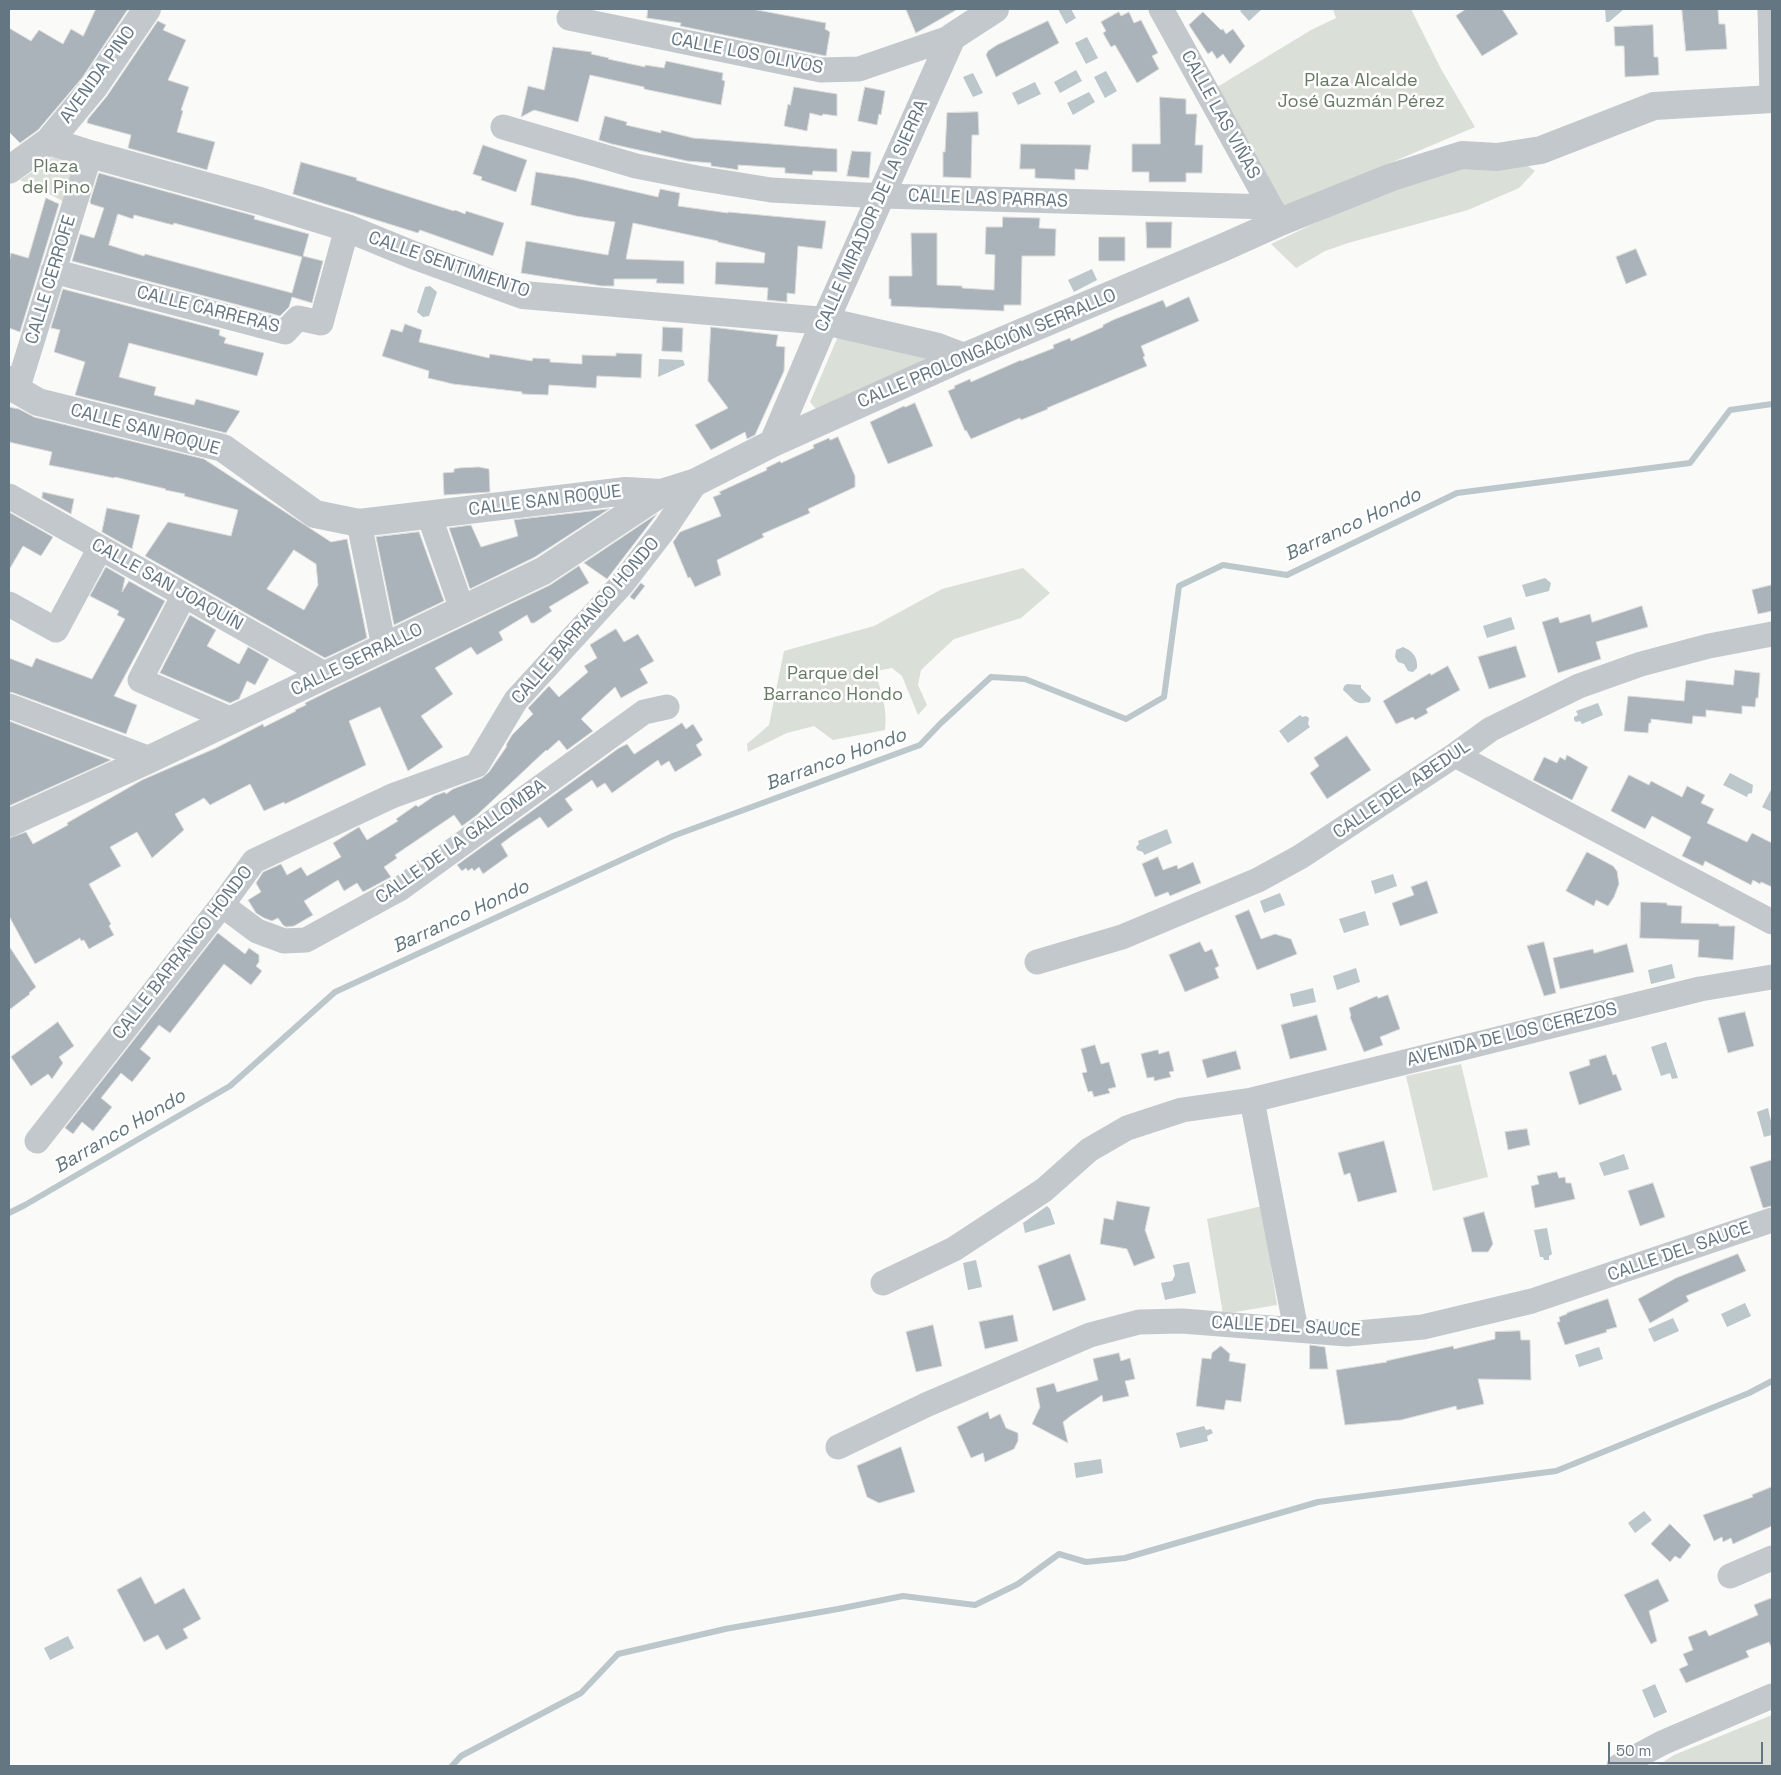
<!DOCTYPE html>
<html>
<head>
<meta charset="utf-8">
<style>
	body { margin:0 }
	#map { position:relative; width:1781px; height:1775px; overflow:hidden; background:#fafaf8; font-family:"Space Grotesk",sans-serif }
	canvas { display:block }
	.frame { position:absolute; inset:0; border:10px solid #657683; pointer-events:none }
	.scale { position:absolute; left:1608px; top:1742px; width:155px; height:22px; box-sizing:border-box; border:2px solid #657683; border-top:0; padding-left:6px; font-size:15px; line-height:18px; white-space:nowrap; color:#657683; -webkit-text-stroke:4px #fff; paint-order:stroke }
</style>
</head>
<body>
<div id="map">
<canvas width="1781" height="1775"></canvas>
<div class="frame"></div>
<div class="scale">50 m</div>
</div>
<script>
const g = document.querySelector('canvas').getContext('2d');
g.lineJoin = 'round';
function fillPath(path, color) {
  g.fillStyle = color;
  g.fill(path, 'evenodd');
}
function trace(path, color, width, dash) {
  g.strokeStyle = color;
  g.lineWidth = width;
  g.lineCap = dash ? 'butt' : 'round';
  g.setLineDash(dash || []);
  g.stroke(path);
}
function drawText(font, color, halo, rows, align = 'center') {
  g.font = font + ' "Space Grotesk",sans-serif';
  g.lineWidth = 5;
  g.setLineDash([]);
  g.textBaseline = 'middle';
  g.strokeStyle = halo;
  g.fillStyle = color;
  for (const [text, x, y, turn = 0] of rows) {
    g.save();
    g.translate(x, y);
    g.rotate((+turn || 0) * Math.PI / 180);
    g.textAlign = isNaN(turn) ? turn : align;
    if (halo) g.strokeText(text, 0, 0);
    g.fillText(text, 0, 0);
    g.restore();
  }
}
fillPath(new Path2D(`
	M1333 9H1411L1441 69 1475 127 1284 208 1252 147 1214 89 1311 30 1336 18Z
	M62 150 82 158 67 203 20 180Z
	M1518 159 1535 171 1519 188 1468 210 1348 243 1325 251 1296 268 1271 244 1362 201 1471 163Z
	M839 334 924 352 926 361 817 410 810 402Z
	M1023 568 1050 593 1021 618 954 639 921 670 918 685 927 705 918 715 902 676 892 668 876 671C880 693 888 706 885 730L833 740 814 726 787 733 748 752 747 744 769 725 784 651 874 626 942 589Z
	M1461 1064 1488 1177 1433 1191 1406 1076Z
	M1262 1206 1277 1305 1223 1314 1207 1219Z
	M1772 1715V1766H1657L1674 1755Z`), '#dadfd7');
fillPath(new Path2D(`
	M1058 9H1071L1076 18 1066 24Z
	M1243 9H1262L1249 21 1240 11Z
	M1605 9H1624L1609 22H1606Z
	M1087 37 1098 58 1086 64 1075 43Z
	M1076 70 1082 81 1060 93 1054 82Z
	M1106 71 1117 91 1105 98 1094 77Z
	M973 73 983 93 973 97 963 77Z
	M1035 82 1041 94 1018 105 1012 93Z
	M1089 92 1095 102 1073 115 1067 103Z
	M1092 269 1097 280 1074 292 1068 280Z
	M430 286 437 292 429 316 423 317 417 312 425 287Z
	M659 359 683 360 685 365 658 377Z
	M1545 578 1551 583 1549 591 1526 597 1522 585Z
	M1511 617 1515 629 1487 638 1483 626Z
	M1403 647C1413 651 1418 658 1417 668L1413 672 1408 671 1404 664 1398 662 1395 657 1396 650Z
	M1347 684 1361 685V688L1371 698 1370 702C1354 706 1354 699 1343 690L1344 686Z
	M1598 703 1603 715 1582 724 1580 721 1576 722 1574 720V717L1578 715 1576 711Z
	M1300 715 1302 717 1306 716 1309 718 1308 724 1310 727 1288 743 1279 731Z
	M1730 773 1753 785 1752 793 1748 794 1747 797 1723 785Z
	M1772 788V812L1762 807Z
	M1167 829 1172 843 1144 855 1143 852 1137 850 1136 847 1139 844 1138 841Z
	M1393 874 1397 886 1375 894 1371 881Z
	M1280 893 1285 905 1264 913 1260 901Z
	M1365 911 1369 925 1344 933 1339 919Z
	M1672 964 1675 978 1651 984 1648 970Z
	M1356 968 1360 982 1337 990 1333 976Z
	M1313 988 1316 1002 1293 1007 1290 994Z
	M1666 1042 1678 1078 1672 1079 1670 1073 1661 1076 1651 1047Z
	M1768 1108 1772 1126V1135L1764 1137 1757 1112Z
	M1624 1154 1629 1169 1604 1176 1599 1163Z
	M1047 1206 1050 1209 1055 1224 1025 1233 1023 1223Z
	M1547 1228 1552 1254 1549 1256V1260H1544L1543 1257H1540L1534 1230Z
	M976 1260 982 1287 968 1290 963 1263Z
	M1189 1262 1196 1293 1165 1300 1161 1283 1172 1281 1175 1275 1173 1265Z
	M1745 1303 1751 1316 1727 1327 1721 1314Z
	M1673 1318 1679 1331 1654 1342 1648 1329Z
	M1599 1347 1603 1359 1579 1367 1575 1355Z
	M1204 1426 1206 1430 1211 1429 1213 1433 1207 1436 1208 1441 1180 1448 1176 1433Z
	M1101 1459 1103 1473 1076 1478 1074 1463Z
	M1644 1511 1652 1520 1635 1533 1628 1523Z
	M68 1636 74 1648 50 1660 44 1648Z
	M1655 1684 1667 1712 1654 1718 1642 1690Z`), '#bbc7cb');
trace(new Path2D(`
	M9 1213 25 1205 230 1086 335 992 673 836 920 745 941 723 991 677 1025 679 1126 719 1164 697 1179 586 1223 565 1287 575 1457 493 1690 463 1730 410 1772 404
	M452 1766 461 1756 581 1693 618 1654 725 1629 838 1609 903 1596 975 1605 1018 1584 1059 1554 1086 1562 1125 1558 1318 1502 1556 1471 1749 1393 1772 1381`), '#bbc7cb', 6);
const building = new Path2D(`
	M96 9H128L82 78 38 130 20 143 9 132V28L31 41 39 30 63 44 71 29 83 36Z
	M648 9H752L826 23 825 29 830 32 826 56 680 26 681 23 647 18Z
	M906 9H958L916 33Z
	M1466 9H1502L1518 34 1482 56 1456 16Z
	M1682 9H1718L1719 24H1725L1727 49 1686 51Z
	M1119 12 1121 16 1129 12 1134 23 1141 20 1158 53 1152 56 1159 69 1137 83 1115 45 1111 47 1103 33 1106 31 1101 22Z
	M1203 12 1221 30 1223 29 1226 34 1233 29 1245 46 1230 64 1223 54 1217 59 1212 51 1208 54 1189 25Z
	M158 21 166 25 163 30 186 40 168 80 189 87 181 110 183 111 177 132 215 142 207 170 128 148 131 135 87 123 88 119 107 96Z
	M1048 21 1059 43 996 77 986 55 988 51 997 45Z
	M1653 25 1654 57H1658L1659 75 1625 77 1624 46H1615L1614 27Z
	M553 47 592 52 591 54 609 58 608 59 645 67V65L664 68 666 61 723 73 722 80 725 81 721 105 644 89V87L590 75 578 122 534 110 521 117 528 86 544 90Z
	M794 87 837 94V116L823 114 822 116 810 113 807 131 784 126 788 104 790 105Z
	M865 87 885 91 881 115 879 114 877 125 858 121Z
	M1160 97 1186 99V114H1197L1195 145H1203L1202 173H1186V182H1149V172H1132V144H1160Z
	M978 112 979 135H972L971 178 943 177V152H945L947 113Z
	M605 116 627 122 626 125 661 133V130L693 138 837 149V172L813 171 812 175 785 173V168L738 165V170L733 169 711 166V163L687 161 612 144 599 140Z
	M1021 144 1091 145 1088 170 1075 169V180L1035 178V169H1020Z
	M483 145 527 160 516 192 481 180 482 177 473 174Z
	M852 151 871 152 869 178 847 176Z
	M301 162 357 178 356 180 454 211 455 210 465 214 466 211 504 223 493 256 420 230 418 233 293 194Z
	M536 172 575 178 658 197 660 189 680 193 678 206 728 213V212L826 221 822 249 798 246 795 294 787 293V302L767 300 768 288 715 284 716 262 764 263 765 253 718 242V241L633 223 626 259 684 261V284L656 283 657 279H614V286H602L521 273 526 241 608 255 615 222 576 216 531 205Z
	M99 173 255 216 254 219 309 234 303 256 323 261 312 303 292 297 289 307 280 316 72 261 80 234 94 238 104 208 91 204 90 202ZM118 214 133 219 134 215 173 225 174 223 302 257 292 293 145 254 144 256 109 245Z
	M46 198 59 204 20 332 9 328V262L11 253 28 258Z
	M1003 217 1040 218 1039 228 1056 229 1055 256H1022L1021 305H1004V311L891 306V299H889V276H912L911 233H937V285L962 286V288L994 290 995 255 985 254 986 227H1002Z
	M1146 222H1172L1171 248H1147Z
	M1099 237H1125V261H1099Z
	M1636 249 1647 275 1626 284 1616 257Z
	M63 289 220 330 219 335 226 338 224 343 264 353 257 376 129 343 119 377 156 387 154 395 194 405 196 399 240 411 226 433 75 395 85 362 54 352 60 330 51 328Z
	M1189 297 1199 321 1141 346 1145 356 1143 357 1147 366 1047 408 1048 409 1021 420 1020 418 971 439 966 430 965 431 948 391 955 388 954 386 970 379 971 382 1021 360V361L1054 348 1053 345 1070 338 1071 341 1103 327V325L1113 320 1163 300 1166 307Z
	M405 324 422 330 419 342 489 358 490 354 532 361 533 358 550 359V362L582 364V355L616 356V353L642 354 641 378 597 376 596 388 549 385 548 395 522 394V392L453 384 428 378 429 371 382 356 391 329 402 332Z
	M663 327 683 328 682 352 662 351Z
	M711 327 778 335 776 346 785 347 784 371 755 435 747 439 745 432 711 450 695 425 728 408 708 381Z
	M915 403 933 446 888 464 870 422 904 406 905 407Z
	M9 407 19 409 34 417 204 459 331 542 347 539 367 638 325 658 145 556 168 522 231 536 238 510 184 496 185 494 165 490 166 489 115 477 114 478 49 465 52 452 9 442ZM294 550 316 564 318 585 304 610 267 589Z
	M838 437 855 476V487L808 509 810 513 762 534 764 537 717 560 721 575 695 587 690 577 688 578 673 542 680 532 721 516 713 497 721 494 719 492 767 470 766 468 780 461 781 463 814 448 813 445 829 438 830 440Z
	M479 467 489 469 490 492 444 495 443 473 454 472V469L459 468Z
	M43 492 74 499 71 514 42 498Z
	M107 508 140 515 132 549 102 532Z
	M609 509 535 557 470 589 449 528 471 525 481 547 518 536 514 520Z
	M9 512 53 537 41 556 23 546 9 570Z
	M657 514 607 579 584 563Z
	M419 532 444 601 394 625 376 537Z
	M579 566 589 583 549 607 552 611 534 623H531L527 615 499 632 503 640 477 655 471 647 435 668 453 694 421 716 443 747 408 771 380 707 349 721 366 765 285 804 284 802 264 811 250 784 210 805 204 798 175 814 184 830 152 858 137 832 110 847 121 866 89 884 111 924 109 926 114 935 89 949 84 940 81 941 80 938 35 964 9 916V838L26 832 33 844 68 825 67 823 142 780 216 748 263 724 264 727 296 711 295 710 306 705 305 703 337 687 550 585Z
	M106 567 125 578 122 592 129 581 165 601 114 696 137 705 126 734 14 693 9 692V658L32 667 36 658 92 679 125 619 117 615 119 611 90 596Z
	M641 583 645 586 634 600 630 597Z
	M1772 585V611L1758 614 1752 590Z
	M1642 606 1648 627 1596 642 1601 659 1558 673 1542 622 1558 617 1560 623 1590 614 1592 622Z
	M190 615 216 630 207 646 239 664 248 647 269 659 255 685 247 681 239 699 230 703 160 673Z
	M616 629 624 642 638 634 654 661 640 669 648 683 621 698 615 687 581 719 593 731 567 750 559 740 547 751 546 750 477 815 462 826 454 815 395 855 397 858 384 867 391 877 363 892 357 883 344 891 338 880 304 901 313 915 294 926 286 927 283 925 278 918 272 921 264 918 256 913 248 900 261 892 256 883 263 872 281 864 287 875 301 867 307 876 341 857 333 843 354 830 359 827 367 840 398 821 396 819 416 805 418 807 434 796 445 792 446 794 453 789 482 778 489 772 507 746 506 745 512 735 533 714 528 708 549 686 559 697 588 672 584 666 597 658 590 645Z
	M1516 646 1526 677 1489 689 1478 657Z
	M1448 666 1460 690 1426 709 1428 713 1415 720 1413 717 1396 724 1383 701 1430 673 1431 675Z
	M1735 670 1760 673 1758 698H1756L1755 707 1742 706V714L1706 710V717L1693 716 1692 724 1651 719V723H1649L1648 733 1624 731 1628 696 1684 701 1686 680 1733 685Z
	M9 721 111 760 9 806Z
	M682 723 686 729 693 724 703 740 696 745 702 755 675 772 669 761 661 766 658 760 612 793 605 783 597 788 592 780 565 799 573 810 548 828 540 817 516 833 501 844 508 856 483 874 479 867 474 871 472 868 468 871 466 868 462 871 457 865 619 748 627 744 634 754Z
	M1347 736 1371 770 1327 799 1310 773 1319 766 1314 758Z
	M1567 755 1588 767 1572 800 1533 780 1544 757 1557 763 1560 757 1565 760Z
	M1629 775 1649 785 1651 781 1682 797 1687 786 1705 795 1701 803 1714 809 1707 823 1747 842 1752 833 1772 843V887L1761 882 1760 884 1753 880 1751 885 1705 861 1703 866 1682 856 1691 837 1652 816 1645 829 1611 811Z
	M1587 852 1613 866 1617 871 1619 884 1614 897 1608 906 1596 900 1594 906 1566 891Z
	M1158 857 1163 870 1177 865 1178 869 1193 862 1201 883 1170 896 1168 892 1155 897 1142 864Z
	M1427 881 1438 913 1400 926 1392 903 1414 895 1411 887Z
	M1641 902 1667 903V905L1682 906 1681 923 1719 924V926H1735L1733 960 1698 957 1699 940 1640 938Z
	M1249 910 1261 939 1275 934 1291 939 1297 954 1257 970 1235 916Z
	M218 933 245 954 249 948 259 955V962L256 966 262 971 251 985 224 964 170 1033 159 1025 140 1049 151 1058 132 1082 121 1073 101 1098 112 1107 93 1131 82 1122 73 1134 65 1128Z
	M1200 942 1205 952 1212 949 1219 966 1215 968 1219 978 1185 992 1169 955Z
	M1544 942 1556 993 1544 996 1527 946Z
	M1627 944 1634 972 1560 989 1553 958 1593 949 1594 953Z
	M9 946 36 987 29 993 30 994 9 1010Z
	M1388 995 1400 1029 1380 1037 1383 1045 1364 1052 1350 1017 1351 1016 1349 1008 1377 996 1378 998Z
	M1745 1012 1754 1046 1728 1053 1718 1018Z
	M1317 1015 1327 1050 1290 1059 1281 1025Z
	M58 1022 74 1046 59 1057 63 1063 52 1079 48 1074 31 1086 11 1057Z
	M1095 1045 1101 1064 1109 1062 1116 1087 1108 1089 1110 1093 1094 1097 1092 1091 1088 1092 1082 1073 1087 1072 1081 1049Z
	M1158 1050 1159 1054 1169 1051 1174 1071 1169 1072 1171 1077 1154 1081V1077L1147 1078 1141 1054Z
	M1236 1051 1241 1069 1207 1078 1202 1060Z
	M1606 1055 1613 1075 1616 1074 1622 1090 1579 1105 1569 1072 1590 1065 1589 1060Z
	M1527 1129 1530 1145 1508 1150 1505 1132Z
	M1384 1141 1397 1192 1358 1202 1350 1173 1344 1175 1338 1153Z
	M1772 1160V1206L1763 1208 1750 1167Z
	M1557 1172 1559 1178 1565 1177 1566 1183H1571L1575 1199 1535 1208 1531 1186 1539 1184 1537 1176Z
	M1653 1183 1665 1217 1640 1226 1628 1191Z
	M1117 1201 1150 1207 1145 1230 1155 1258 1134 1266 1127 1249 1100 1244 1104 1218 1113 1220Z
	M1484 1212 1493 1244 1488 1252H1472L1463 1218Z
	M1070 1254 1086 1300 1053 1311 1038 1266Z
	M1738 1254 1746 1271 1686 1296 1689 1301 1650 1323 1638 1299 1676 1278Z
	M1608 1299 1617 1327 1606 1330 1607 1332 1565 1345 1557 1322H1560L1559 1317 1567 1314V1313Z
	M1013 1315 1018 1341 985 1349 979 1322Z
	M933 1325 942 1366 916 1372 906 1332Z
	M1520 1331 1521 1340H1530L1531 1380 1478 1379 1484 1404 1457 1410 1456 1406 1401 1420 1345 1425 1336 1370 1387 1362 1386 1361 1453 1346 1454 1349 1495 1339V1332Z
	M1310 1345 1325 1347 1328 1369H1310Z
	M1221 1346 1230 1354 1229 1361 1246 1364 1241 1402 1226 1400 1224 1410 1196 1406 1202 1358 1211 1359 1212 1353Z
	M1119 1353 1121 1361 1130 1358 1135 1379 1125 1381 1129 1396 1103 1402 1102 1395 1072 1415 1063 1422 1068 1443 1032 1424 1040 1407 1036 1388 1054 1383 1057 1392 1098 1380 1093 1359Z
	M988 1412 990 1419 1000 1414 1006 1428 1018 1433V1441L1014 1449 985 1462 983 1453 971 1458 957 1427Z
	M901 1447 915 1492 879 1503 867 1497 857 1466Z
	M1772 1487V1526L1733 1544 1731 1538 1723 1542 1722 1537 1714 1541 1703 1515 1753 1497 1752 1495Z
	M1670 1524 1691 1545 1680 1559 1675 1556 1670 1562 1651 1544Z
	M141 1577 155 1604 184 1588 201 1619 183 1629 188 1638 166 1650 158 1635 144 1642 117 1590Z
	M1658 1579 1669 1601 1649 1611 1657 1641 1651 1644 1624 1595Z
	M1772 1598V1649L1769 1642 1746 1651 1749 1657 1686 1683 1679 1669 1688 1665 1683 1654 1693 1650 1688 1637 1706 1630 1709 1636 1758 1615 1754 1605Z`);
fillPath(building, '#aab3b9');
trace(building, '#dcdcda', 1);
trace(new Path2D(`
	M1161 9 1277 218
	M1770 9 1772 99
	M569 18 821 70 859 69 952 37
	M503 127 636 166 697 178 771 190 882 196 1271 207
	M53 271 285 332 298 318 321 323 347 228
	M17 390 90 154
	M9 496 326 675
	M429 515 462 609
	M359 523 384 647
	M184 595 140 680 232 720
	M9 604 56 630 100 548
	M9 706 150 759
	M1455 755 1772 922
	M222 905 257 931 284 941 306 940 401 888 644 712 667 707
	M1037 962 1122 937 1258 880 1300 857 1455 755 1491 729 1579 686 1641 664 1709 646 1772 634
	M1252 1100 1296 1330
	M37 1141 222 905 254 861 392 796 477 765 516 700 622 584 666 527 696 482
	M883 1283 954 1249 1044 1190 1089 1150 1127 1128 1182 1110 1252 1100 1700 989 1772 977
	M838 1447 928 1404 1090 1335 1139 1322 1182 1321 1347 1334 1423 1327 1532 1301 1772 1220
	M1730 1576 1772 1558
	M1619 1766 1662 1743 1772 1696`), '#c3c8cc', 25);
trace(new Path2D(`
	M49 141 90 154 260 201 347 228 413 255 523 295 825 321 938 347 964 357
	M9 170 49 141 94 87 147 9
	M9 380 17 390 38 402 223 448 315 514 359 523 626 491 661 493
	M773 443 825 321 952 37 995 9
	M9 823 150 759 543 571 661 493 696 482 773 443 964 357 1222 248 1280 222 1392 177 1462 155 1497 157 1541 150 1654 106 1772 99`), '#c3c8cc', 28);
drawText('18px', '#657683', '#fff', [
	["CALLE LOS OLIVOS",747,54,11],
	["AVENIDA PINO",98,75,-54],
	["CALLE LAS VIÑAS",1220,115,61],
	["CALLE LAS PARRAS",988,199,2],
	["CALLE MIRADOR DE LA SIERRA",872,216,-66],
	["CALLE SENTIMIENTO",449,265,19],
	["CALLE CERROFE",51,280,-73],
	["CALLE CARRERAS",208,310,14],
	["CALLE PROLONGACIÓN SERRALLO",987,349,-23],
	["CALLE SAN ROQUE",145,430,15],
	["CALLE SAN ROQUE",545,501,-7],
	["CALLE SAN JOAQUÍN",167,585,29],
	["CALLE BARRANCO HONDO",586,621,-49],
	["CALLE SERRALLO",357,660,-26],
	["CALLE DEL ABEDUL",1402,790,-34],
	["CALLE DE LA GALLOMBA",461,842,-35],
	["CALLE BARRANCO HONDO",183,953,-52],
	["AVENIDA DE LOS CEREZOS",1512,1035,-14],
	["CALLE DEL SAUCE",1679,1252,-19],
	["CALLE DEL SAUCE",1286,1327,3]
]);
drawText('18px', '#687a64', '#fff', [
	["Plaza Alcalde",1361,81],
	["José Guzmán Pérez",1361,102],
	["Plaza",56,167],
	["del Pino",56,188],
	["Parque del",833,674],
	["Barranco Hondo",833,695]
]);
drawText('italic 19px', '#60757c', '#fff', [
	["Barranco Hondo",1353,525,-25],
	["Barranco Hondo",836,760,-20],
	["Barranco Hondo",461,917,-25],
	["Barranco Hondo",120,1132,-30]
]);
</script>
</body>
</html>
